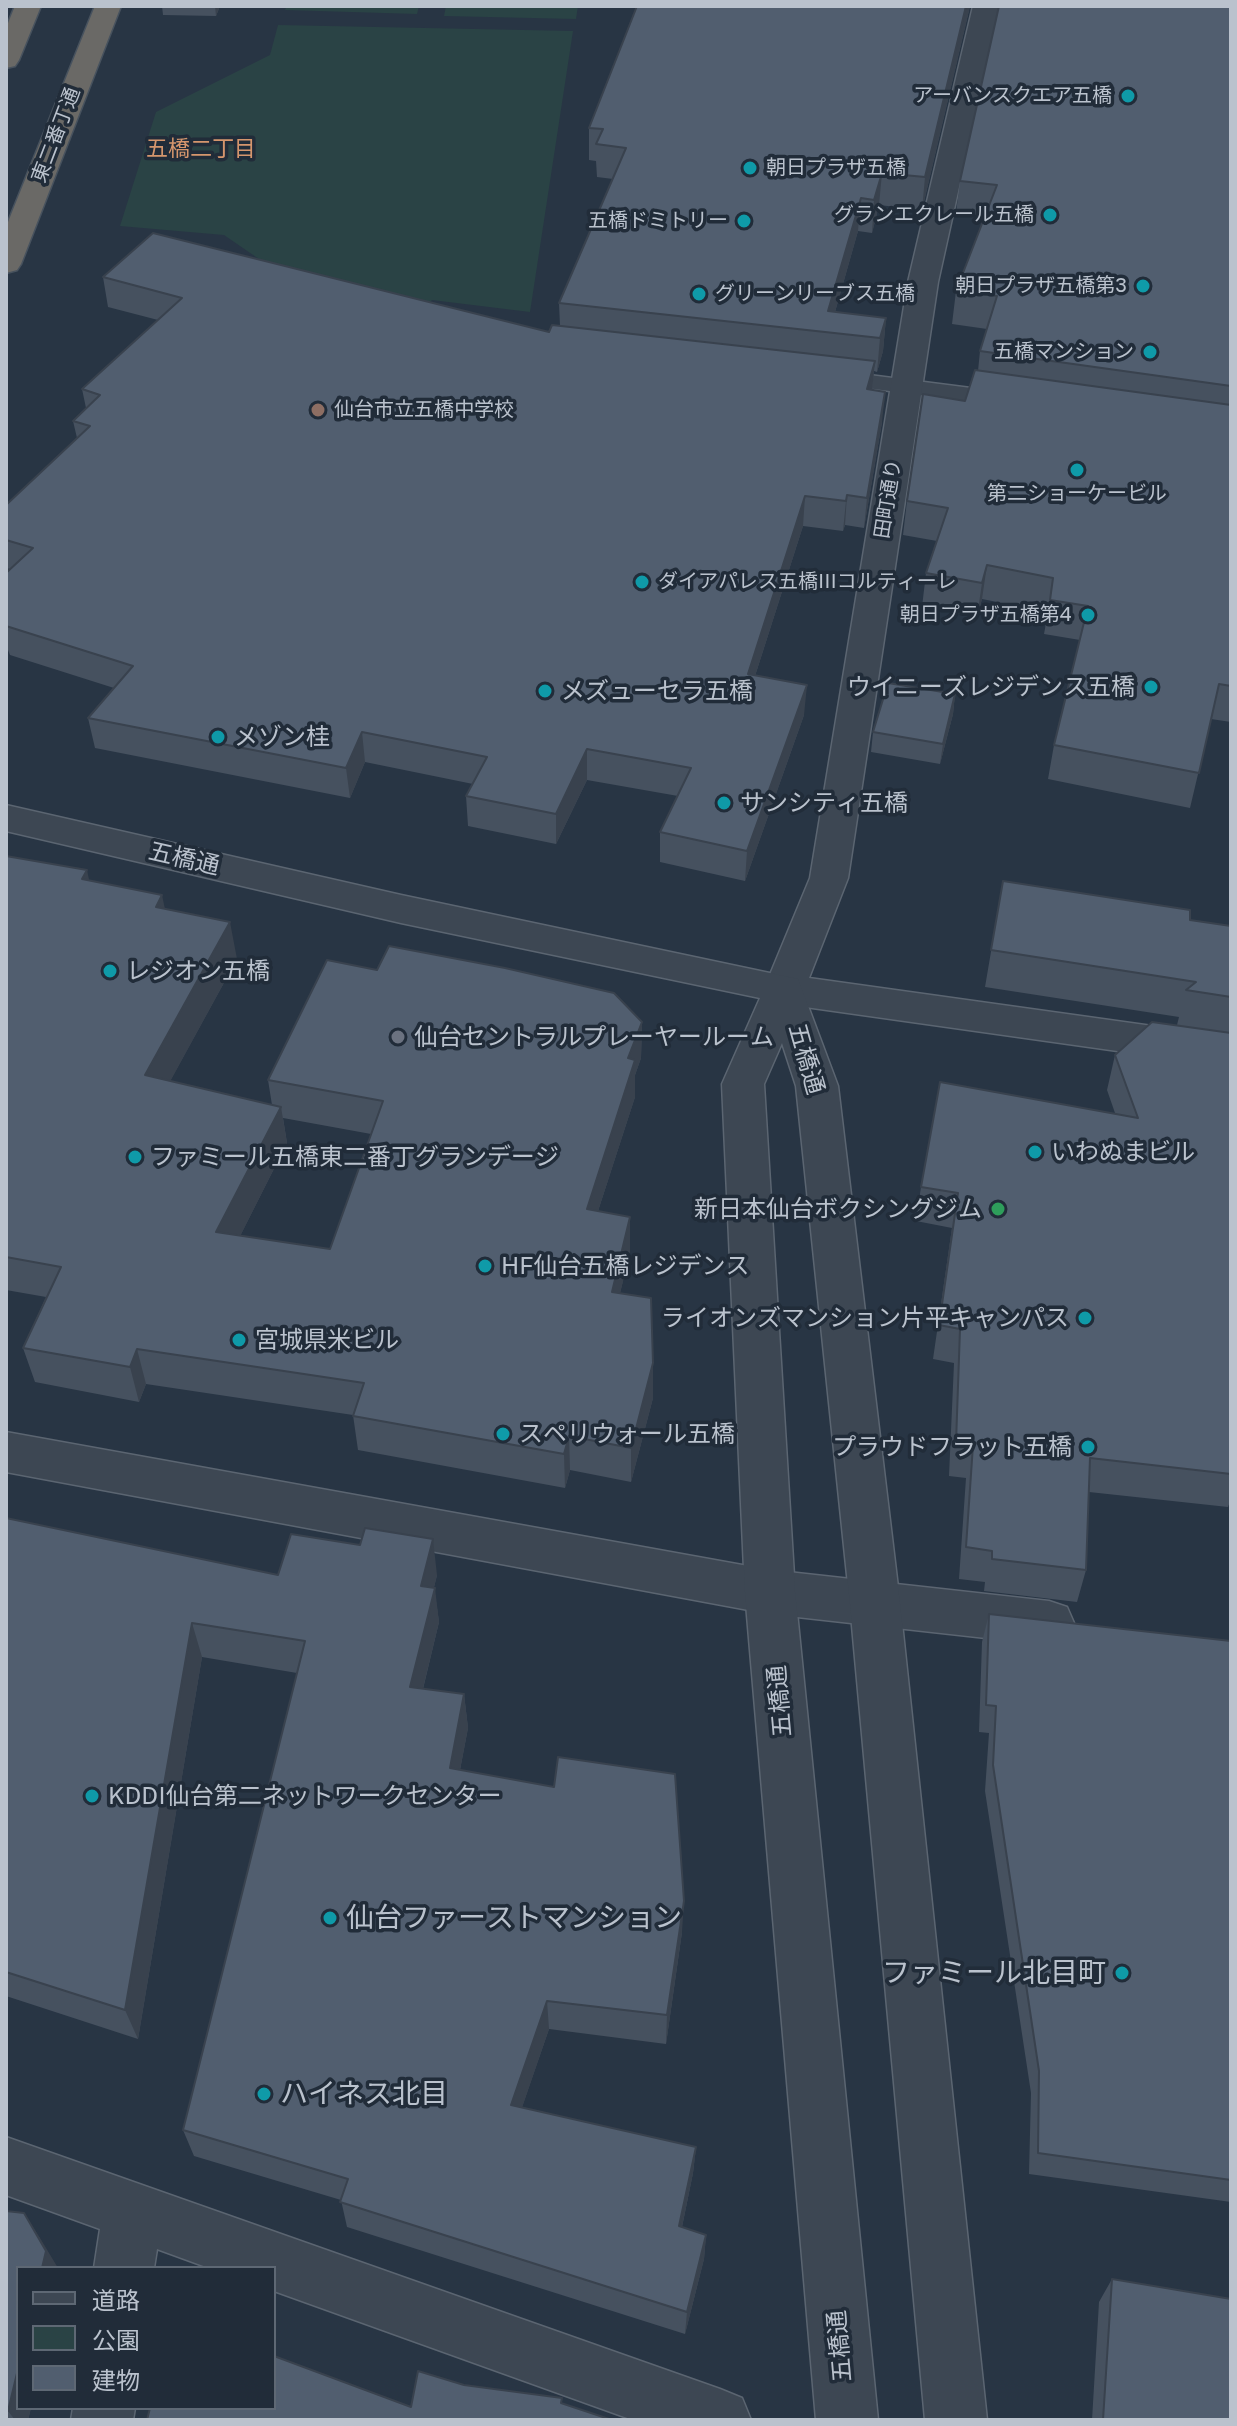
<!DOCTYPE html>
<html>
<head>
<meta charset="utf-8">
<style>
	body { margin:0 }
	#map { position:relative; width:1237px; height:2426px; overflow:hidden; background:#283544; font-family:"Golos Text","Noto Sans JP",sans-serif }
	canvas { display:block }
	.frame { position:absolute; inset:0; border:8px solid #bac2cd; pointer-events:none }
	.legend { position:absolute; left:16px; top:2266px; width:260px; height:144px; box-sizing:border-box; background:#212c39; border:2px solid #5e6874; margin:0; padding:10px 14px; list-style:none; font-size:24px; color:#bac2cd }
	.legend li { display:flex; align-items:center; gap:16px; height:40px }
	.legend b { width:40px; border:2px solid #5e6874 }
</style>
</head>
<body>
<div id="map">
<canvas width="1237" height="2426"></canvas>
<div class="frame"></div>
<ul class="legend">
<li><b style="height:10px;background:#3d4753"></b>道路</li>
<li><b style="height:22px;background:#2a4345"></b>公園</li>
<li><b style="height:22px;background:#515e6f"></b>建物</li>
</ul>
</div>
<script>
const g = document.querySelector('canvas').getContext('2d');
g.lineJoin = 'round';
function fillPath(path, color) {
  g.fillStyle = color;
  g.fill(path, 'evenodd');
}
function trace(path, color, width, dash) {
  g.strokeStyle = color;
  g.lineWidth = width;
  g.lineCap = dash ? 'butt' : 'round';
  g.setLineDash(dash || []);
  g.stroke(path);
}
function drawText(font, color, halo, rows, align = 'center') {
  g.font = font + ' "Golos Text","Noto Sans JP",sans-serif';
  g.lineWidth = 7;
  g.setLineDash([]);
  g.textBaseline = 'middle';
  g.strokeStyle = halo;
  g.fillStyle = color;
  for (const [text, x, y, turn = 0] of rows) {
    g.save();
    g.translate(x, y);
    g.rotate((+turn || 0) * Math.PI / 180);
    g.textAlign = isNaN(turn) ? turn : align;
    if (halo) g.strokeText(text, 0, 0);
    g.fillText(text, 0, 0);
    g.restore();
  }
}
fillPath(new Path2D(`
	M287 6H419L417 14 285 10Z
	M446 6H578L576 19 444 16Z
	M278 25 573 31 530 312 432 300 416 315 291 281 224 235 120 226 156 112 270 55Z`), '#2a4345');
const service = new Path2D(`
	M830 370 1010 393 1022 400 1010 407 822 382 819 377 822 372Z`);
const minor = new Path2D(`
	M973 6H999L938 282 848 878 809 978 1231 1037V1067L784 1004 770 999 764 989 810 878 908 282Z
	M6 1432 770 1570 1049 1601 1067 1607 1074 1623 1067 1639 1049 1645 770 1614 6 1472Z
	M6 2137 720 2389 742 2398 751 2420H633L274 2291V2268H209L157 2249 154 2268H94L100 2229 6 2195Z
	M73 2408H135L133 2420H71Z`);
const tertiary = new Path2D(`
	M6 805 401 895 798 979 838 1086 900 1604 987 2420H925L850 1604 796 1086 782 1043 764 1084 795 1592 878 2420H816L745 1592 722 1084 760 998 401 923 6 831Z`);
const trunk = new Path2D(`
	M15 6H41L19 60 15 66 6 68V28Z
	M95 6H121L21 264 17 270 6 273V227Z`);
trace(service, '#5b6571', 3);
trace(minor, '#5b6571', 3);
trace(tertiary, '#5b6571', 3);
trace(trunk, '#47525e', 3);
fillPath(service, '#3d4753');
fillPath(minor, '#3d4753');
fillPath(tertiary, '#3d4753');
fillPath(trunk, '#6a6966');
fillPath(new Path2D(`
	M162 6H220L216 16 163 15Z
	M637 6H970L922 210 879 205 872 233 858 231 835 312 886 318 883 351 877 372 874 371 872 390 882 422 864 528 845 525 843 531 803 526 755 676 804 715 745 881 660 862V832L678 796 587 780 556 844 468 826 466 796 473 784 365 762 350 798 95 748 88 718 114 688 10 655 8 650 6 649V573L10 569 6 568V505L77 438 73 421 86 408 82 389 158 320 108 307 103 277 549 332 560 326 559 303 613 179 597 177 596 161 589 160V128Z
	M1231 6V722L1211 719 1190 808 1048 779 1054 745 1080 640 1044 634 1048 612 982 599 977 617 922 607 926 573 937 541 903 535 907 501 965 401 978 371 980 351 987 329 952 324 956 291 985 216 956 213 960 181Z
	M955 694 953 714 940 764 871 752 873 732Z
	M6 856 89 881 165 909 237 959 170 1081 272 1105 268 1080 642 1022 641 1058 635 1075V1097L598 1211 630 1217V1252L620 1293 653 1363V1398L631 1482 570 1470 565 1488 358 1450 353 1415 146 1384 139 1402 35 1382 23 1348 46 1297 6 1290ZM283 1118 371 1134 330 1249 240 1236 287 1143Z
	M1003 881 1190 920 1231 926V1499L1228 1507 1089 1492 1086 1570 1077 1602 984 1591 985 1582 959 1579 966 1478 949 1476 954 1363 933 1359 952 1228 916 1221 921 1187 1115 1113 1107 1090 1115 1055 1177 1025 1179 1017 985 987Z
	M6 1518 278 1575H437L434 1587 439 1622 423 1689 464 1694 468 1728 460 1770 682 1932 666 2044 549 2029 522 2107 696 2147 693 2173 682 2227 706 2235 704 2259 685 2334 347 2227 341 2200 194 2156 183 2130 297 1673 202 1657 138 2039 6 1996Z
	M989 1614 1231 1641V2202L1029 2174 1031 2093 985 1791 989 1733 979 1732 982 1642Z
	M6 2211 40 2238 18 2408H31L28 2420H6Z
	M1112 2279 1231 2420H1092L1099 2302Z`), '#46515f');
fillPath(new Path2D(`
	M215 6H220L216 16Z
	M966 6H970L922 210 925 177Z
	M882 173 879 205 872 233 874 200Z
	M861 198 858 231 829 333 828 311Z
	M886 318 883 351 877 372 880 338Z
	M875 361 872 391 867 389Z
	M885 392 882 422 864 528 867 498Z
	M847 495 845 525 843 531 846 501Z
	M805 496 803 526 746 704 748 674Z
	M987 565 982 599 977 617 982 583Z
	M807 685 804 715 745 881 747 851Z
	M955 694 953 714 940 764 943 744Z
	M362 732 365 762 350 798 346 768Z
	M587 749V780L556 844V814Z
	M87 870 95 908 82 879Z
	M162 895 170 933 156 907Z
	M230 922 237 959 154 1111 145 1075Z
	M642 1022 641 1058 635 1075V1097L587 1245V1209L628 1058Z
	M281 1107 287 1143 224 1268 216 1232Z
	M630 1217V1252L612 1327V1292Z
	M137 1349 146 1384 139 1402 130 1367Z
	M653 1363V1398L631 1482V1448Z
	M569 1436 570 1470 565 1488 564 1454Z
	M433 1539 437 1575 426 1621 421 1586Z
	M435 1588 439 1622 415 1721 410 1687Z
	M192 1623 202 1657 138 2039 125 2010Z
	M464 1694 468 1728 454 1801 450 1768Z
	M684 1901 682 1932 666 2044 667 2015Z
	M547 2001 549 2029 514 2131 511 2105Z
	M696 2147 693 2173 677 2251 679 2226Z
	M24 2213 40 2238 58 2268H42Z
	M706 2235 704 2259 685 2334 687 2312Z
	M18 2369V2408H31L28 2420H15L8 2411Z`), '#39424e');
const building = new Path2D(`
	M637 6H966L925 177 882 173 874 200 861 198 828 311 886 318 880 338 559 303 626 148 596 144 603 129 589 128Z
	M999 6H1231V386L980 351 997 296 956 291 997 185 960 181Z
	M153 233 549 332 552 325 875 361 867 389 885 392 867 498 847 495 846 501 805 496 748 674 807 685 747 851 660 832 691 768 587 749 556 814 466 796 487 757 362 732 346 768 88 718 133 666 6 626V573L33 548 6 540V505L90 426 73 421 100 395 82 389 182 298 103 277Z
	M975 370 1231 405V686L1219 684 1199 773 1054 745 1088 606 1050 600 1053 578 987 565 982 583 926 573 948 508 907 501 923 394 965 401Z
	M888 683 955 694 943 744 873 732Z
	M6 856 87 870 82 879 162 895 156 907 230 922 145 1075 281 1107 216 1232 330 1249 383 1101 268 1080 327 960 377 970 389 946 505 968 614 993 642 1022 628 1058 635 1060 587 1209 630 1217 612 1292 651 1298 653 1363 631 1448 569 1436 564 1454 353 1416 364 1383 137 1349 130 1367 23 1348 61 1267 6 1257Z
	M1003 881 1190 910V920L1231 926V997L1186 990 1196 982 991 950Z
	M1152 1022 1231 1033V1474L1090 1458 1086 1570 992 1559V1551L966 1547 973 1445 956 1443 960 1329 939 1325 958 1193 921 1187 940 1082 1138 1118 1115 1055Z
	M6 1518 278 1575 291 1534 360 1545 365 1528 433 1539 421 1586 435 1588 410 1687 464 1694 450 1768 554 1787 558 1757 675 1774 684 1901 667 2015 547 2001 511 2105 696 2147 679 2226 706 2235 687 2312 340 2202 348 2179 183 2130 305 1641 192 1623 125 2010 6 1972Z
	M989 1614 1231 1641V2180L1038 2153 1039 2071 993 1765 996 1706 986 1705Z
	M6 2211 24 2213 46 2251 42 2268H18V2369L8 2411H6Z
	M1112 2279 1231 2299V2420H1103Z
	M274 2356 411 2407 418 2371 464 2385 562 2398 561 2403 612 2420H147L150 2408H274Z`);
fillPath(building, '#515e6f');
trace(building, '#39424e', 2);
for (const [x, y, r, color] of [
	[1128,96,8,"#0f9aa8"],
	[750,168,8,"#0f9aa8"],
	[1050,215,8,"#0f9aa8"],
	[744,221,8,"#0f9aa8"],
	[1143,286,8,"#0f9aa8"],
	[699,294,8,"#0f9aa8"],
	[1150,352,8,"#0f9aa8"],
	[318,410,8,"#8d6e63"],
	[1077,470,8,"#0f9aa8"],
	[642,582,8,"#0f9aa8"],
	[1088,615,8,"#0f9aa8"],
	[1151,687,8,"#0f9aa8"],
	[545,691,8,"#0f9aa8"],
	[218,737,8,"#0f9aa8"],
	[724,803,8,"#0f9aa8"],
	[110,971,8,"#0f9aa8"],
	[398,1037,8,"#6b7280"],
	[1035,1152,8,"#0f9aa8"],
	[135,1157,8,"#0f9aa8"],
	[998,1209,8,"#2e9e5b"],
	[485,1266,8,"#0f9aa8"],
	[1085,1318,8,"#0f9aa8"],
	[239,1340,8,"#0f9aa8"],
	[503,1434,8,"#0f9aa8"],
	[1088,1447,8,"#0f9aa8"],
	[92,1796,8,"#0f9aa8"],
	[330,1918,8,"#0f9aa8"],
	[1122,1973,8,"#0f9aa8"],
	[264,2094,8,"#0f9aa8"]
]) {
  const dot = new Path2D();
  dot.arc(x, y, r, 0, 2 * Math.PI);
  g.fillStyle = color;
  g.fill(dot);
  trace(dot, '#212c39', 3);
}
drawText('20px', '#bac2cd', '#212c39', [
	["アーバンスクエア五橋",1112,96],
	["朝日プラザ五橋",766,168,"left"],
	["グランエクレール五橋",1034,215],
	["五橋ドミトリー",728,221],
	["朝日プラザ五橋第3",1127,286],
	["グリーンリーブス五橋",715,294,"left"],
	["五橋マンション",1134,352],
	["仙台市立五橋中学校",334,410,"left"],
	["第二ショーケービル",1077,494,"center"],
	["ダイアパレス五橋IIIコルティーレ",658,582,"left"],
	["朝日プラザ五橋第4",1072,615]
], 'right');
drawText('20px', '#bac2cd', '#212c39', [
	["東二番丁通",56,135,-69],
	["田町通り",888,499,-81]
]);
drawText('22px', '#d5966d', '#212c39', [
	["五橋二丁目",201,149]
]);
drawText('24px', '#bac2cd', '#212c39', [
	["ウイニーズレジデンス五橋",1135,687,"right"],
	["メズューセラ五橋",561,691],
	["メゾン桂",234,737],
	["サンシティ五橋",740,803],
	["レジオン五橋",126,971],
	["仙台セントラルプレーヤールーム",414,1037],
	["いわぬまビル",1051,1152],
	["ファミール五橋東二番丁グランデージ",151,1157],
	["新日本仙台ボクシングジム",982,1209,"right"],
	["HF仙台五橋レジデンス",501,1266],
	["ライオンズマンション片平キャンパス",1069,1318,"right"],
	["宮城県米ビル",255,1340],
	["スペリウォール五橋",519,1434],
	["プラウドフラット五橋",1072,1447,"right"],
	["KDDI仙台第二ネットワークセンター",108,1796]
], 'left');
drawText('24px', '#bac2cd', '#212c39', [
	["五橋通",184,859,13],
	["五橋通",806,1059,74],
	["五橋通",780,1701,-95],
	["五橋通",840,2346,-95]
]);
drawText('28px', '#bac2cd', '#212c39', [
	["仙台ファーストマンション",346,1918],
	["ファミール北目町",1106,1973,"right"],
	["ハイネス北目",280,2094]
], 'left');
</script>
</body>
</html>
